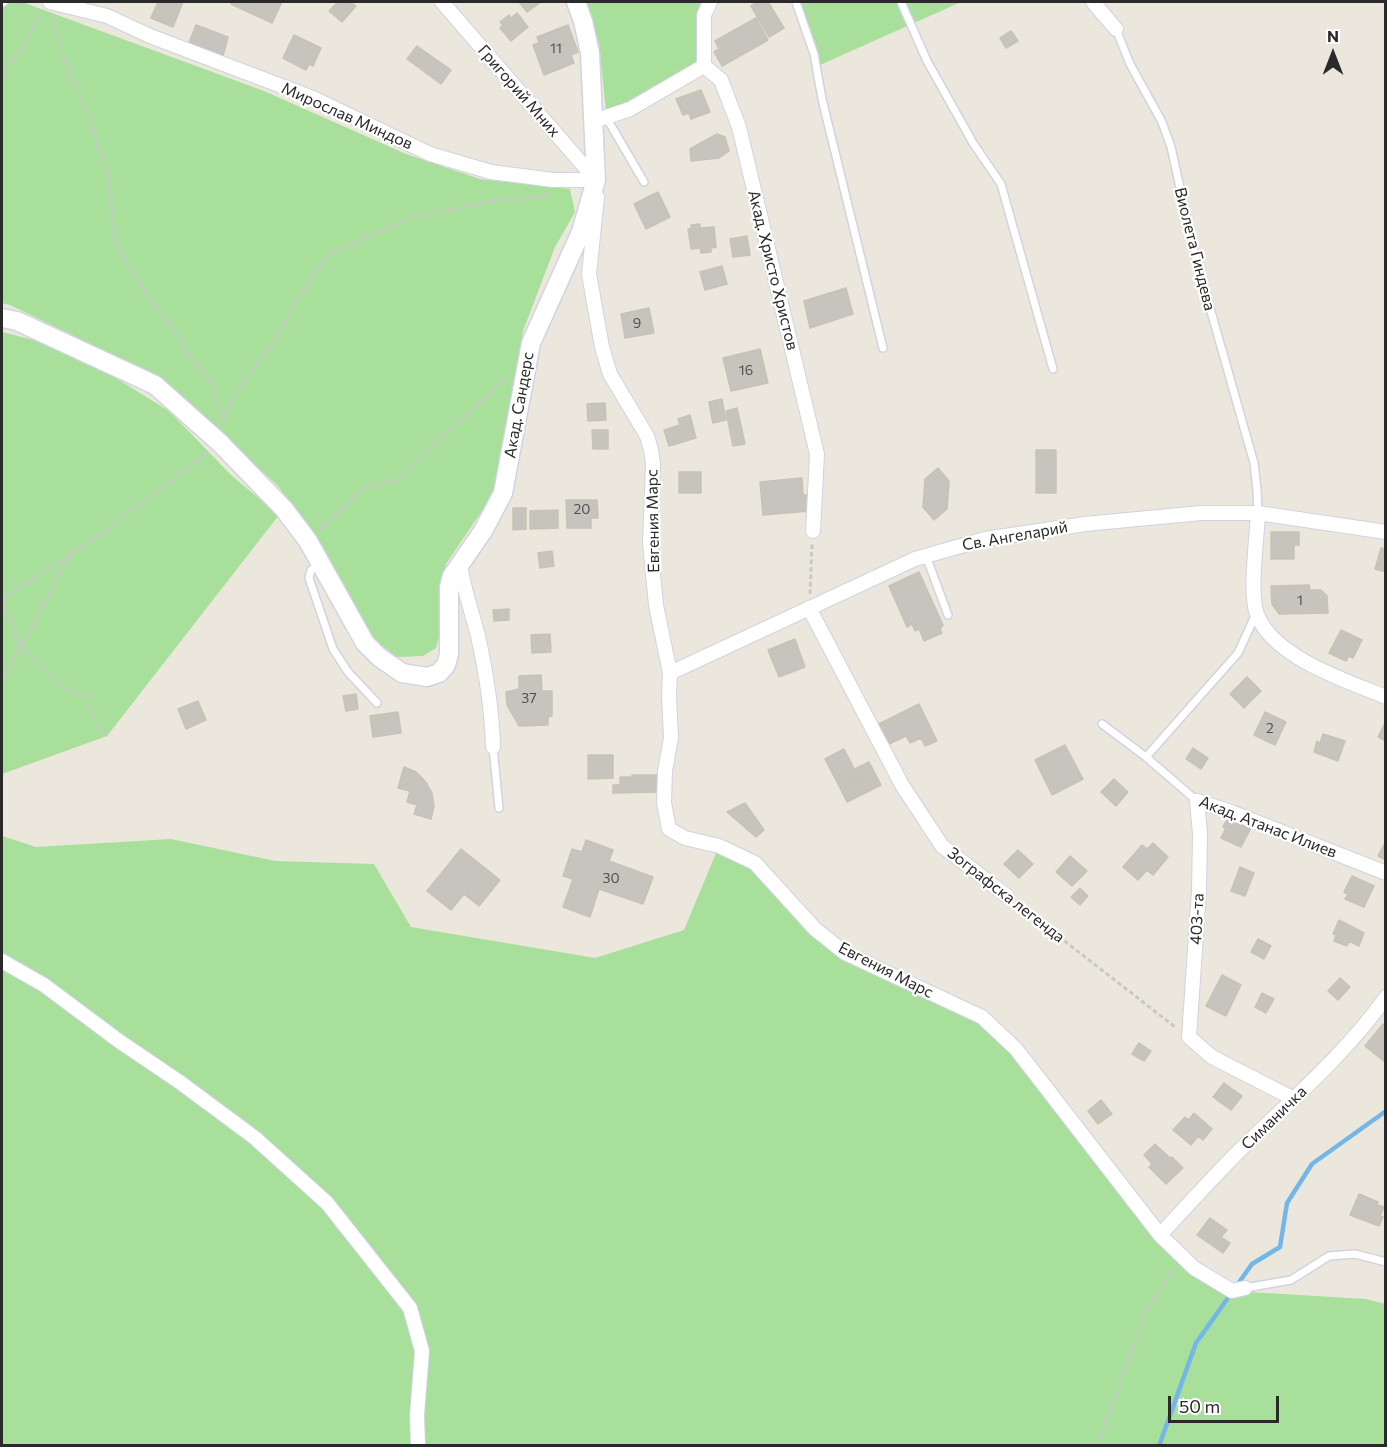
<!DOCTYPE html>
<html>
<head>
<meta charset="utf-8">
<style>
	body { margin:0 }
	#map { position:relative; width:1387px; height:1447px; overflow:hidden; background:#ebe7dc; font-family:Commissioner,sans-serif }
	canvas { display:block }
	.frame { position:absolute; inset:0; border:3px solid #2a2a2a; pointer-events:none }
	.north { position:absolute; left:1303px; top:24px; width:60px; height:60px; -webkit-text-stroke:4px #fff; paint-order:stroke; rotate:0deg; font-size:16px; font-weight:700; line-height:24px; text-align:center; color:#2a2a2a }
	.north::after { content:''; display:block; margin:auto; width:21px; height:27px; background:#2a2a2a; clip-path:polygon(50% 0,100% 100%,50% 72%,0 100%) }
	.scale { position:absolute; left:1168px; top:1396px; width:111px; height:27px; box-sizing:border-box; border:3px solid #2a2a2a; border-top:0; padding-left:8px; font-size:18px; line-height:21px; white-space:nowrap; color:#2a2a2a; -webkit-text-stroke:4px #fff; paint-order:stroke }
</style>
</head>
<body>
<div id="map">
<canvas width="1387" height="1447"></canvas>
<div class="frame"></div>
<div class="north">N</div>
<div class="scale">50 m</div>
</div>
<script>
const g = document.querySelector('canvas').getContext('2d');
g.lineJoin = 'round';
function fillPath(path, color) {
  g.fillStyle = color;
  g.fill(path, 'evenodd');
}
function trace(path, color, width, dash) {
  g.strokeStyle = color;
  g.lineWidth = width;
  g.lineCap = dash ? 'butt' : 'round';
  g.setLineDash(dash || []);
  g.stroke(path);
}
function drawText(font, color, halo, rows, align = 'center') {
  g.font = font + ' Commissioner,sans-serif';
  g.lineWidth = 4.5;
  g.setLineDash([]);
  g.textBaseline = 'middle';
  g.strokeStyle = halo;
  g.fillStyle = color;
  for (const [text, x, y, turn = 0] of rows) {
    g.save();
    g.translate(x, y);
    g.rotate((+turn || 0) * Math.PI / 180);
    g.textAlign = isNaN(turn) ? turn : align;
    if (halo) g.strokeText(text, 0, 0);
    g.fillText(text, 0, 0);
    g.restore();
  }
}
fillPath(new Path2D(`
	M2 2H22L264 91 406 154 480 179 570 189 575 212 555 247 523 331 498 487 446 564 442 593 441 628 436 648 423 656 397 657 371 637 319 544 278 486 163 379 10 305 2 303Z
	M585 2H703L706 64 633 105 606 111 599 43Z
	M797 2H961L820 65Z
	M2 332 69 349 169 411 232 476 279 515 107 736 2 774Z
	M2 836 36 847 171 839 275 861 374 864 411 927 595 958 684 930 719 846 755 863 845 953 982 1017 1160 1235 1232 1291 1366 1299 1385 1304V1445H2Z`), '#a7df9b');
trace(new Path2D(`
	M1159 1446 1196 1343 1252 1264 1280 1247 1287 1203 1312 1164 1386 1111`), '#74b6e8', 4.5);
const building = new Path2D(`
	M158 2H183L173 27 151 18Z
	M232 2H282L272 23 231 4Z
	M338 2H350L356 6 342 22 329 11Z
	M519 2H541L527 12Z
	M758 2H768L784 28 769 37 751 6Z
	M517 13 528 27 511 41 500 28 503 25 500 22 509 15 511 18Z
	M756 18 768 40 722 66 714 52 719 49 715 41Z
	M196 25 228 37 223 56 189 43Z
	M568 25 578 52 571 55 574 63 544 75 533 45 539 43 537 37Z
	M1011 31 1018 41 1006 48 1000 38Z
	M294 35 321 48 313 66 309 64 306 70 283 58Z
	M417 46 451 70 441 84 407 59Z
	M701 90 710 112 691 119 689 113 683 115 676 99Z
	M717 134 725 137 729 151 719 158 691 161 690 149Z
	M658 192 670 217 646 229 634 204Z
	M700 224V228L714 227 716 247 711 248V252L701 253 700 248 691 249 688 229H691V225Z
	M747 236 750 255 733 257 730 239Z
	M722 266 727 284 705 290 700 272Z
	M846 288 853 314 810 328 804 301Z
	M649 308 654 333 625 338 621 314Z
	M760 349 768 383 731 391 723 358Z
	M722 399 724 411 711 414 709 402Z
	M605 403 606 420 588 421 587 404Z
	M737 408 745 444 733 446 726 411Z
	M724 411 726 420 713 423 711 414Z
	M690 415 696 438 669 446 664 430 680 425 678 419Z
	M592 430H608V449H593Z
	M1036 450H1056V493H1036Z
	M938 468 949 481 947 509 934 520 923 507 925 479Z
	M679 472H701V493H679Z
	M802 478 803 495H808L809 511 763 515 760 482Z
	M566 500H597L598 518H591V528H567Z
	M513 508H526V529L513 530Z
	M558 510V528L530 529V511Z
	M1271 532H1299V545H1294V559H1271Z
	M1381 548 1386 549V572L1375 569Z
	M552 551 554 566 540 568 538 553Z
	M919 572 943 625 940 629 942 633 924 641 919 629 915 631 912 624 907 627 889 586Z
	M1309 585 1310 590H1321L1327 596 1328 613 1279 614 1272 604 1271 586Z
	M509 609V620L494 621 493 610Z
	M1341 630 1362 640 1353 658 1349 656 1346 661 1329 653Z
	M550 634 551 652 532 653 531 635Z
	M795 639 805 667 779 677 768 650Z
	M541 675 542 691H552V716L548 717V725L519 726 507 705 506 692 519 689V676Z
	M1247 677 1261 691 1244 708 1230 694Z
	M356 694 358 709 346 711 343 696Z
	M198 701 206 720 186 729 178 709Z
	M919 704 937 741 925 746 921 738 910 743 906 736 889 744 879 724Z
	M398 712 401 733 373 737 370 716Z
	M1265 712 1286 722 1275 745 1254 735Z
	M1386 721V741L1378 737Z
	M1323 734 1345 741 1338 761 1314 752 1317 741 1320 743Z
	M1065 745 1083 779 1052 795 1035 760Z
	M1193 748 1208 758 1201 769 1186 759Z
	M844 749 859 778 840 788 825 759Z
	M588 755H613V778L588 779Z
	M869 762 881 785 867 792 855 769Z
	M404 767 416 772 425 781 432 793 434 806 431 819 414 814 417 805 407 802 410 791 398 788Z
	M632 775H659V792L613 793V785H620V777H632Z
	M859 778 867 792 847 802 840 788Z
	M1114 779 1128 792 1116 806 1101 792Z
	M745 803 764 830 756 837 727 812Z
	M1228 817 1251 828 1241 847 1221 838 1226 828 1223 827Z
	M586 840 613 850 609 861 653 877 643 904 599 889 590 917 563 907 573 879 563 876 572 849 582 852Z
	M1386 841V860L1378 856Z
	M1153 843 1168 857 1153 875 1147 870 1138 880 1123 867 1142 845 1147 849Z
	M461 849 500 880 479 906 464 894 451 910 427 891Z
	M1018 850 1033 864 1019 878 1004 864Z
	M1070 856 1087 871 1072 886 1056 872Z
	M1240 867 1254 873 1245 896 1231 891Z
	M1352 876 1374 886 1364 907 1345 899 1348 894 1344 892Z
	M1080 888 1088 896 1080 905 1071 897Z
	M1339 920 1364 933 1359 946 1349 941 1347 946 1334 941 1336 935 1333 934Z
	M1258 939 1271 946 1264 959 1251 952Z
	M1222 975 1241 985 1226 1016 1206 1006Z
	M1340 978 1350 987 1338 1000 1328 991Z
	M1262 993 1274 999 1266 1013 1255 1007Z
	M1383 1024 1386 1027 1385 1062 1365 1046Z
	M1139 1043 1151 1051 1144 1061 1132 1054Z
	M1224 1083 1242 1096 1231 1110 1213 1097Z
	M1101 1100 1112 1114 1098 1124 1088 1111Z
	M1194 1113 1212 1129 1203 1140 1198 1136 1191 1145 1173 1130 1185 1117 1189 1120Z
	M1155 1144 1170 1158 1172 1157 1183 1168 1166 1184 1149 1167 1152 1164 1144 1155Z
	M1359 1194 1378 1202 1377 1205 1384 1207 1380 1216 1383 1217 1379 1226 1350 1215Z
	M1210 1218 1227 1230 1221 1237 1230 1243 1223 1253 1197 1235Z`);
fillPath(building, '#c6c4bc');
trace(building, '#c6c3b6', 1.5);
const service = new Path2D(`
	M796 2 814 54 822 99 883 348
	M901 2 927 61 973 143 1001 184 1053 369
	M2 3 4 2
	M1116 29 1130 64 1162 122 1171 147 1195 255 1254 463 1257 490 1258 513
	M606 117 644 182
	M926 556 948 615
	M320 565 311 570 309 578 333 649 348 672 377 703
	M1102 724 1146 757 1197 801
	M493 747 499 808
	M1146 757 1238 653 1256 614
	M1245 1288 1291 1280 1329 1256 1355 1254 1386 1262`);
const minor = new Path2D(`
	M50 2 107 16 150 36 313 98 430 154 491 172 553 180H596
	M442 2 596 180
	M1093 2 1116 29
	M704 66 721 80 739 127 817 454 813 531
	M704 66V15L710 2
	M594 121 630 109 704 66
	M597 197 589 274 602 347 610 374 647 436 651 450 653 464 650 543 656 605 670 673 669 696 671 738 665 771 664 803 669 829 685 838 719 846 755 863 815 929 845 953 982 1017 1016 1049 1160 1235 1194 1268 1232 1291 1245 1288
	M1258 513C1257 537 1249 595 1257 614 1272 657 1347 681 1386 697
	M460 563C463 589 472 611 478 636 486 672 492 709 493 747
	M809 608 902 785 942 846 1007 896
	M670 673 915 559 985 539 1085 524 1201 513H1258L1386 532
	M2 961 44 985 119 1041 181 1083 255 1138 327 1203 410 1308 422 1351 417 1415 418 1446
	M1294 1099 1212 1057 1189 1037 1199 891 1200 834 1197 801 1231 812 1386 873
	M1160 1235C1186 1207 1212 1178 1239 1151 1289 1102 1345 1055 1386 997`);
const tertiary = new Path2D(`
	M2 318 17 321 155 385 220 443 284 509 308 541 365 643 379 657 402 673 427 677 439 673 446 665 449 654V587L452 576 483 531 503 493 531 343 581 232 596 180 590 53 583 21 576 2`);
trace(service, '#d1d2e2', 10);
trace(minor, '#d1d2e2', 16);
trace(tertiary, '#d1d2e2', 21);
trace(new Path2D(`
	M52 15 62 54 88 115 108 176 115 243 148 298 169 323 185 351 210 381 223 418
	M2 76 19 52 41 12
	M222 425 223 418 241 385 273 344 304 288 329 255 411 217 489 202 541 196 547 193
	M318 531 361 490 396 480 508 376
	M810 594 812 544
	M2 598 105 532 131 509 155 494 208 452
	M3 598 19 646 60 686 87 697 92 718 107 736
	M2 681 71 553
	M1017 904 1175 1027
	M1097 1446 1146 1312 1175 1266`), '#c8c8c8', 3, [4.5, 3]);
trace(service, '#fff', 7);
trace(minor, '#fff', 14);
trace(tertiary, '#fff', 18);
drawText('14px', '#51504e', null, [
	["11",556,48],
	["9",637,323],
	["16",746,370],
	["20",582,509],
	["1",1300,600],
	["37",529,698],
	["2",1270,728],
	["30",611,878]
]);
drawText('16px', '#2a2a2a', '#fff', [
	["Григорий Мних",519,91,49],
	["Мирослав Миндов",347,116,24],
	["Виолета Гиндева",1195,249,76],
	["Акад. Христо Христов",773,270,76],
	["Акад. Сандерс",519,405,-80],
	["Евгения Марс",653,521,-91],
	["Св. Ангеларий",1015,536,-10],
	["Акад. Атанас Илиев",1268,827,21],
	["Зографска легенда",1006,895,38],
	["403-та",1197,919,-87],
	["Евгения Марс",886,970,27],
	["Симаничка",1274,1118,-44]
]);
</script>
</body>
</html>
